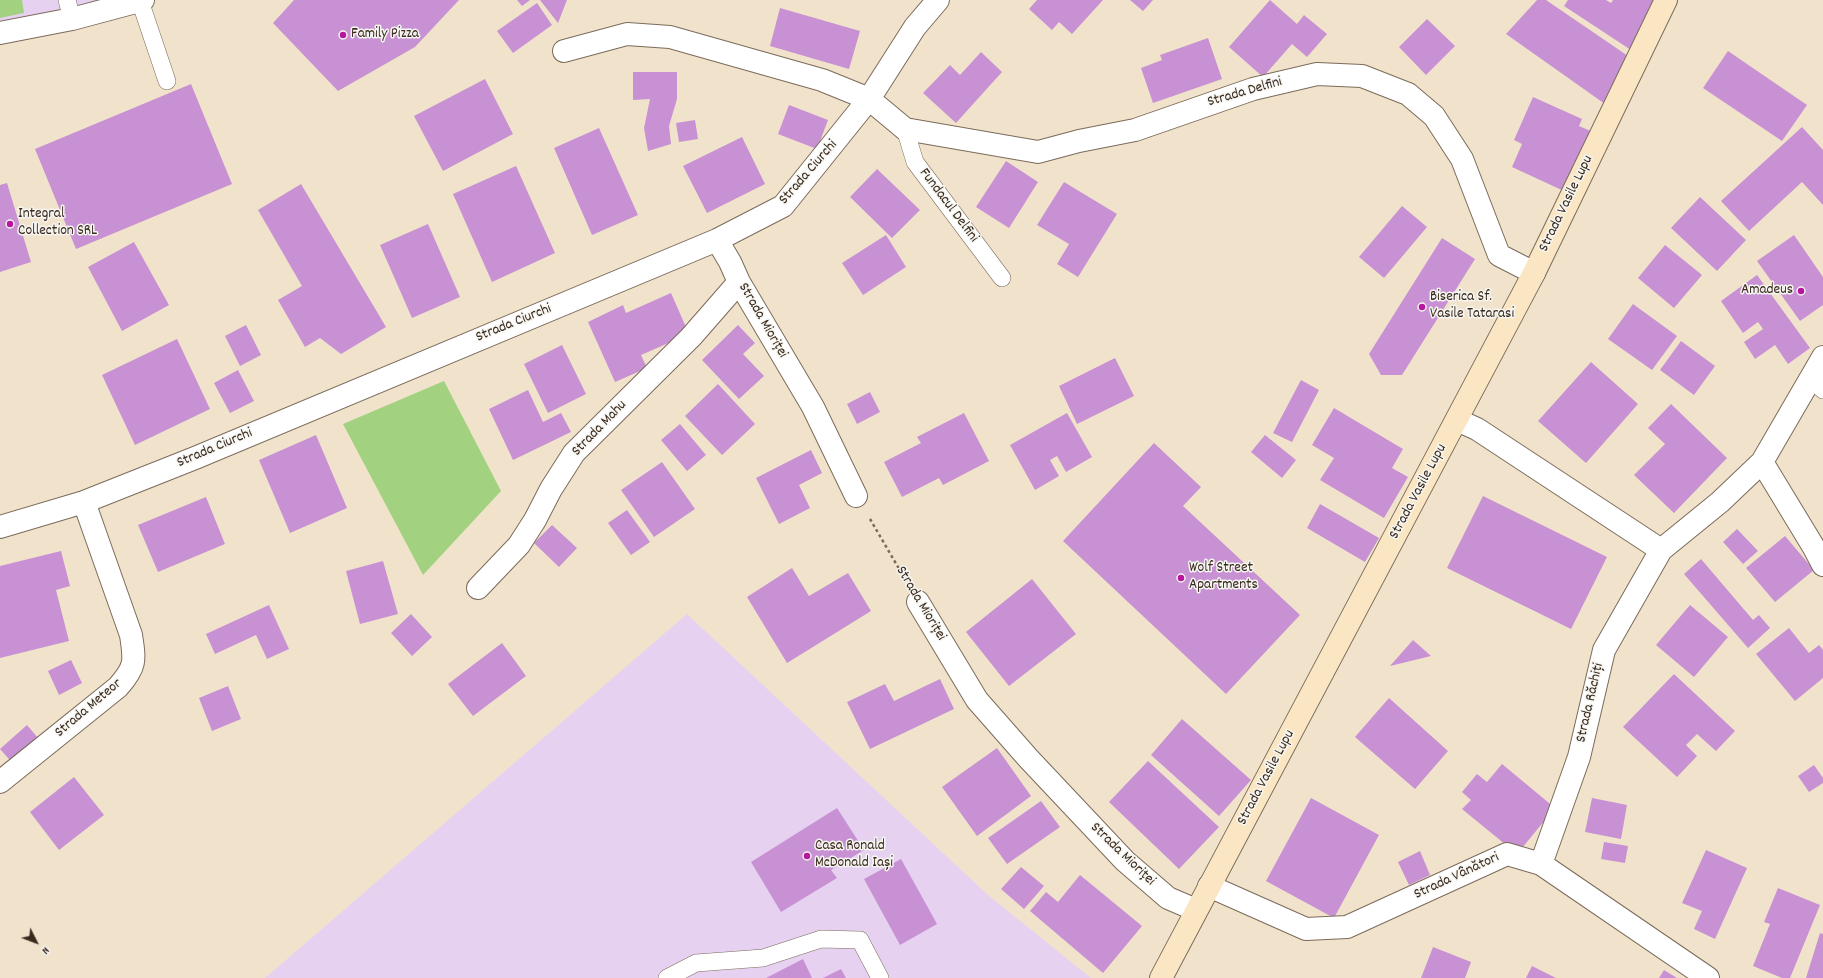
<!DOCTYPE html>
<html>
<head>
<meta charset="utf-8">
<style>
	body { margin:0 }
	#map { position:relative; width:1823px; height:978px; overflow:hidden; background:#f1e3cb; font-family:Dekko,sans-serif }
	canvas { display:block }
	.north { position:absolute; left:16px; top:922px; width:40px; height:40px; -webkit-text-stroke:3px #f6f6f2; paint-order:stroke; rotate:132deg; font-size:11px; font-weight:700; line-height:16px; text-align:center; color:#3b2a1e }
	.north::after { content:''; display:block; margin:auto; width:14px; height:18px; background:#3b2a1e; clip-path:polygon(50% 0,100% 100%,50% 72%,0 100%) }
</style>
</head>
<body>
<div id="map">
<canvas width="1823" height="978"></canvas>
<div class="north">N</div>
</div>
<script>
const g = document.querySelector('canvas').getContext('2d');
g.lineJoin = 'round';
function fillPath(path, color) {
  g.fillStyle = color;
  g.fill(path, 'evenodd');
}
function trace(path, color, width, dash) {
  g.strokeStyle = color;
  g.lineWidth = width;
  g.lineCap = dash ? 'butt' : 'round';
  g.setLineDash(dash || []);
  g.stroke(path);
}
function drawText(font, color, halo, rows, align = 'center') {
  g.font = font + ' Dekko,sans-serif';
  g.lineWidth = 3;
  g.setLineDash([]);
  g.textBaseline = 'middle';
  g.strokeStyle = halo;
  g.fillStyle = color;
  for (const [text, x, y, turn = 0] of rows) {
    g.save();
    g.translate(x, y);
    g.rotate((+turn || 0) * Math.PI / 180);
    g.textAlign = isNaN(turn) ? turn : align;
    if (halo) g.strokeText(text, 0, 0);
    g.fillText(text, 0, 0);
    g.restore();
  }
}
fillPath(new Path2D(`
	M0 0H143L0 33Z
	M687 614 988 895 1091 978H265Z`), '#e6d2f0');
fillPath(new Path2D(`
	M0 0H22L24 13 0 18Z
	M444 381 501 491 423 575 343 424Z`), '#a2d17f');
fillPath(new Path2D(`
	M294 0H459L415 47 338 91 273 23Z
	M517 0H530L522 6Z
	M540 0H567L558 23Z
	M1037 0H1103L1072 34 1059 22 1052 30 1029 9Z
	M1130 0H1153L1143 11Z
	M1270 0 1297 24 1304 15 1327 34 1307 57 1292 44 1263 77 1229 47Z
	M1537 0H1546L1628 56 1605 104 1506 34Z
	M1568 0H1606L1611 3 1613 0H1655L1631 50 1564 6Z
	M537 3 552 25 513 53 497 31Z
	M780 8 860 31 849 69 770 46Z
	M1427 19 1455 46 1426 75 1399 47Z
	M1208 38 1222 79 1153 103 1141 68 1162 60 1160 55Z
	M1728 51 1807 105 1782 141 1703 88Z
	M981 52 1002 72 956 123 923 93 950 65 960 75Z
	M633 72H677V99L669 126 671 144 648 151 644 128 650 99 633 100Z
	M485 79 513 134 443 171 414 116Z
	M191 84 232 184 76 249 35 149Z
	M1533 97 1582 119 1579 126 1593 132 1566 192 1512 167 1522 144 1514 140Z
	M789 105 828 120 817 149 778 134Z
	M695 120 698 139 679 142 676 123Z
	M1802 127 1823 150V205L1802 182 1749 231 1721 201Z
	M599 128 638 215 592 235 554 148Z
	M742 137 765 184 707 213 683 166Z
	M1006 161 1038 182 1009 228 976 207Z
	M516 166 555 253 492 282 453 194Z
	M877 169 920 210 892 238 850 197Z
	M1064 182 1117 214 1078 277 1057 264 1069 244 1037 225Z
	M7 183 31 262 0 272V185Z
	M301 184 386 327 341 354 320 338 305 347 278 300 302 286 258 210Z
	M1700 197 1746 240 1717 271 1671 228Z
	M1402 206 1427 227 1384 278 1359 257Z
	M428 224 460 297 412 318 380 245Z
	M886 235 906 267 863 295 842 263Z
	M1794 235 1823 277V305L1800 321 1757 261Z
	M1442 238 1475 259 1402 375H1381L1369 354Z
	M134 242 169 305 122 331 88 267Z
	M1665 245 1702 275 1674 308 1638 278Z
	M1757 275 1810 348 1788 364 1775 345 1755 359 1744 342 1763 329 1758 322 1743 333 1721 301Z
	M671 293 689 334 641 355 647 368 615 382 588 322 623 305 626 313Z
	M1633 304 1677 336 1652 370 1608 339Z
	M246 325 261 355 240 366 225 336Z
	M738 325 755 343 743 354 764 376 739 399 702 360Z
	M177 339 210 409 135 445 102 375Z
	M1681 341 1715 366 1694 395 1660 370Z
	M562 345 586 394 548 413 524 364Z
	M1115 358 1134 396 1077 424 1059 386Z
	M1591 362 1638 404 1586 463 1538 421Z
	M238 370 254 401 230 413 214 383Z
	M1301 380 1319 390 1292 442 1273 433Z
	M718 384 755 424 722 455 685 416Z
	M528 390 543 422 561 413 571 432 513 460 489 409Z
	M870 392 880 412 857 424 847 404Z
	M1671 404 1727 458 1674 513 1634 475 1665 444 1648 428Z
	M1334 408 1403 449 1392 468 1408 477 1384 518 1320 480 1334 458 1312 445Z
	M964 413 989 461 943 485 939 478 902 497 884 462 921 443 917 437Z
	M1067 413 1092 457 1066 472 1057 456 1050 460 1059 476 1035 490 1010 445Z
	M680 424 706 455 687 471 661 440Z
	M316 435 347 508 290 533 259 460Z
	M1265 435 1296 460 1282 478 1251 452Z
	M1154 443 1201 487 1183 506 1300 615 1226 694 1063 541Z
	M811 450 822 473 799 485 810 508 779 524 756 478Z
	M662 462 695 509 654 537 621 490Z
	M1483 496 1607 557 1571 629 1447 568Z
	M206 497 225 544 158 572 138 525Z
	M1320 504 1379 538 1365 562 1307 528Z
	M627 510 650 542 631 555 608 523Z
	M552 525 577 548 559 567 534 543Z
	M1737 529 1758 551 1743 564 1723 542Z
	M1785 536 1814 570 1775 602 1746 568Z
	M61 551 70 586 56 590 69 641 0 658V566Z
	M1701 559 1753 620 1759 615 1770 628 1748 648 1684 574Z
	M383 561 398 614 360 624 346 571Z
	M792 568 809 596 848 573 871 611 787 663 747 597Z
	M1032 579 1076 634 1009 686 966 632Z
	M269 605 289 649 267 659 256 635 215 654 206 634Z
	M1690 605 1728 637 1694 677 1656 645Z
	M411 614 432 637 412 656 391 633Z
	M1789 628 1809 653 1819 645 1823 650V678L1795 701 1756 654Z
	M1413 640 1431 656 1390 666Z
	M502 643 526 676 473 716 448 684Z
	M71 660 82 683 59 695 48 671Z
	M1674 674 1735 731 1716 751 1697 734 1686 745 1697 756 1677 777 1623 727Z
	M940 679 954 709 870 749 847 702 885 684 894 701Z
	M228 686 241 719 212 731 199 698Z
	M1389 698 1448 751 1415 789 1355 737Z
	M1182 719 1251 780 1219 816 1151 755Z
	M27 725 43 744 16 767 0 749Z
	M997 748 1031 796 977 836 942 787Z
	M1148 761 1219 827 1179 869 1109 802Z
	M1502 764 1555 808 1517 854 1462 809 1471 800 1462 792 1477 774 1487 782Z
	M1814 765 1823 778V783L1809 792 1798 776Z
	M74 777 104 815 59 850 30 812Z
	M1311 798 1379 835 1334 918 1266 881Z
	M1592 798 1627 805 1621 839 1585 832Z
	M1041 801 1060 827 1007 864 988 838Z
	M837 808 864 850 831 870 837 878 781 912 751 862Z
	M1604 842 1628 846 1625 863 1601 859Z
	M1706 850 1747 868 1715 939 1694 929 1702 911 1682 903Z
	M1420 851 1430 875 1409 885 1398 862Z
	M901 859 937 924 900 945 864 879Z
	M1021 867 1044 886 1024 909 1001 889Z
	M1080 875 1142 926 1103 973 1030 911 1046 892 1058 902Z
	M1778 888 1820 905 1790 978H1782L1753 966 1770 924 1764 922Z
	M1820 933 1823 934V978H1806Z
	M1433 947 1471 962 1465 978H1421Z
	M803 959 812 978H766Z
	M1532 966 1556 978H1526Z
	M841 969 846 978H823Z
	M1664 970 1677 978H1659Z`), '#c791d3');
const service = new Path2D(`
	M67 0 72 19
	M140 1 167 81
	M905 129 915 162 1002 278
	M1811 379 1823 390
	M667 978 696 963 763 958 821 939 860 940 880 978`);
const minor = new Path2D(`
	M0 33 72 19 143 0
	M564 51 627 34 670 37 822 80 869 99 905 129 1038 152 1079 141 1135 130 1253 89 1317 74 1362 76 1408 94 1434 116 1462 159 1499 255 1534 273
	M717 240 730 262 739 282 813 407 856 496
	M1457 420 1477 429 1661 550
	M1762 462 1813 546 1823 565
	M0 527 84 502 195 458 717 240 783 206 869 99 915 27 938 0
	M478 588 519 545 535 520 551 489 574 453 691 337 739 282
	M918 602 977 700 1028 758 1125 861 1168 898 1196 910
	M0 782 118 687C136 667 135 661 131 635L84 502
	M1541 864 1579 757 1604 650 1661 550 1720 502 1762 462 1823 357
	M1209 886 1306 929 1347 927 1507 854 1541 864 1708 978`);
const secondary = new Path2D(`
	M1161 978 1534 273 1666 0`);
trace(service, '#7b6b5b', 18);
trace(minor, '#7b6b5b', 24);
trace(secondary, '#7b6b5b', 24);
trace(new Path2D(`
	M870 519 905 579`), '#7b6b5b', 2.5, [3, 3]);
trace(service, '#fff', 17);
trace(minor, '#fff', 22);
trace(secondary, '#fbe6c4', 22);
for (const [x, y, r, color] of [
	[343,35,4,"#b5179e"],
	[10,224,4,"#b5179e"],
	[1801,291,4,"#b5179e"],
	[1422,307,4,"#b5179e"],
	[1181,578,4,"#b5179e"],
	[807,856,4,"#b5179e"]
]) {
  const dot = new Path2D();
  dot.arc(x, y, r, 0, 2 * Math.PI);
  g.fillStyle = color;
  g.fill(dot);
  trace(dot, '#f6f6f2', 1.5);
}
drawText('15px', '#3b2a1e', '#f6f6f2', [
	["Family Pizza",351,35],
	["Integral",18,215],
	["Collection SRL",18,232],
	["Amadeus",1793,291,"right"],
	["Biserica Sf.",1430,298],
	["Vasile Tatarasi",1430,315],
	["Wolf Street",1189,569],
	["Apartments",1189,586],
	["Casa Ronald",815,847],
	["McDonald Iași",815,864]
], 'left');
drawText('15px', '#3b2a1e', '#f6f6f2', [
	["Strada Delfini",1245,93,-16],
	["Strada Ciurchi",809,173,-49],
	["Strada Vasile Lupu",1567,204,-64],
	["Fundacul Delfini",948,206,53],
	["Strada Mioriței",762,321,60],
	["Strada Ciurchi",514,324,-22],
	["Strada Mahu",600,429,-46],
	["Strada Ciurchi",215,449,-23],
	["Strada Vasile Lupu",1419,492,-62],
	["Strada Mioriței",920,604,59],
	["Strada Răchiți",1591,703,-77],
	["Strada Meteor",89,709,-40],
	["Strada Vasile Lupu",1267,778,-62],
	["Strada Mioriței",1122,855,44],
	["Strada Vânători",1457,877,-25]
]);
</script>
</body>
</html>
